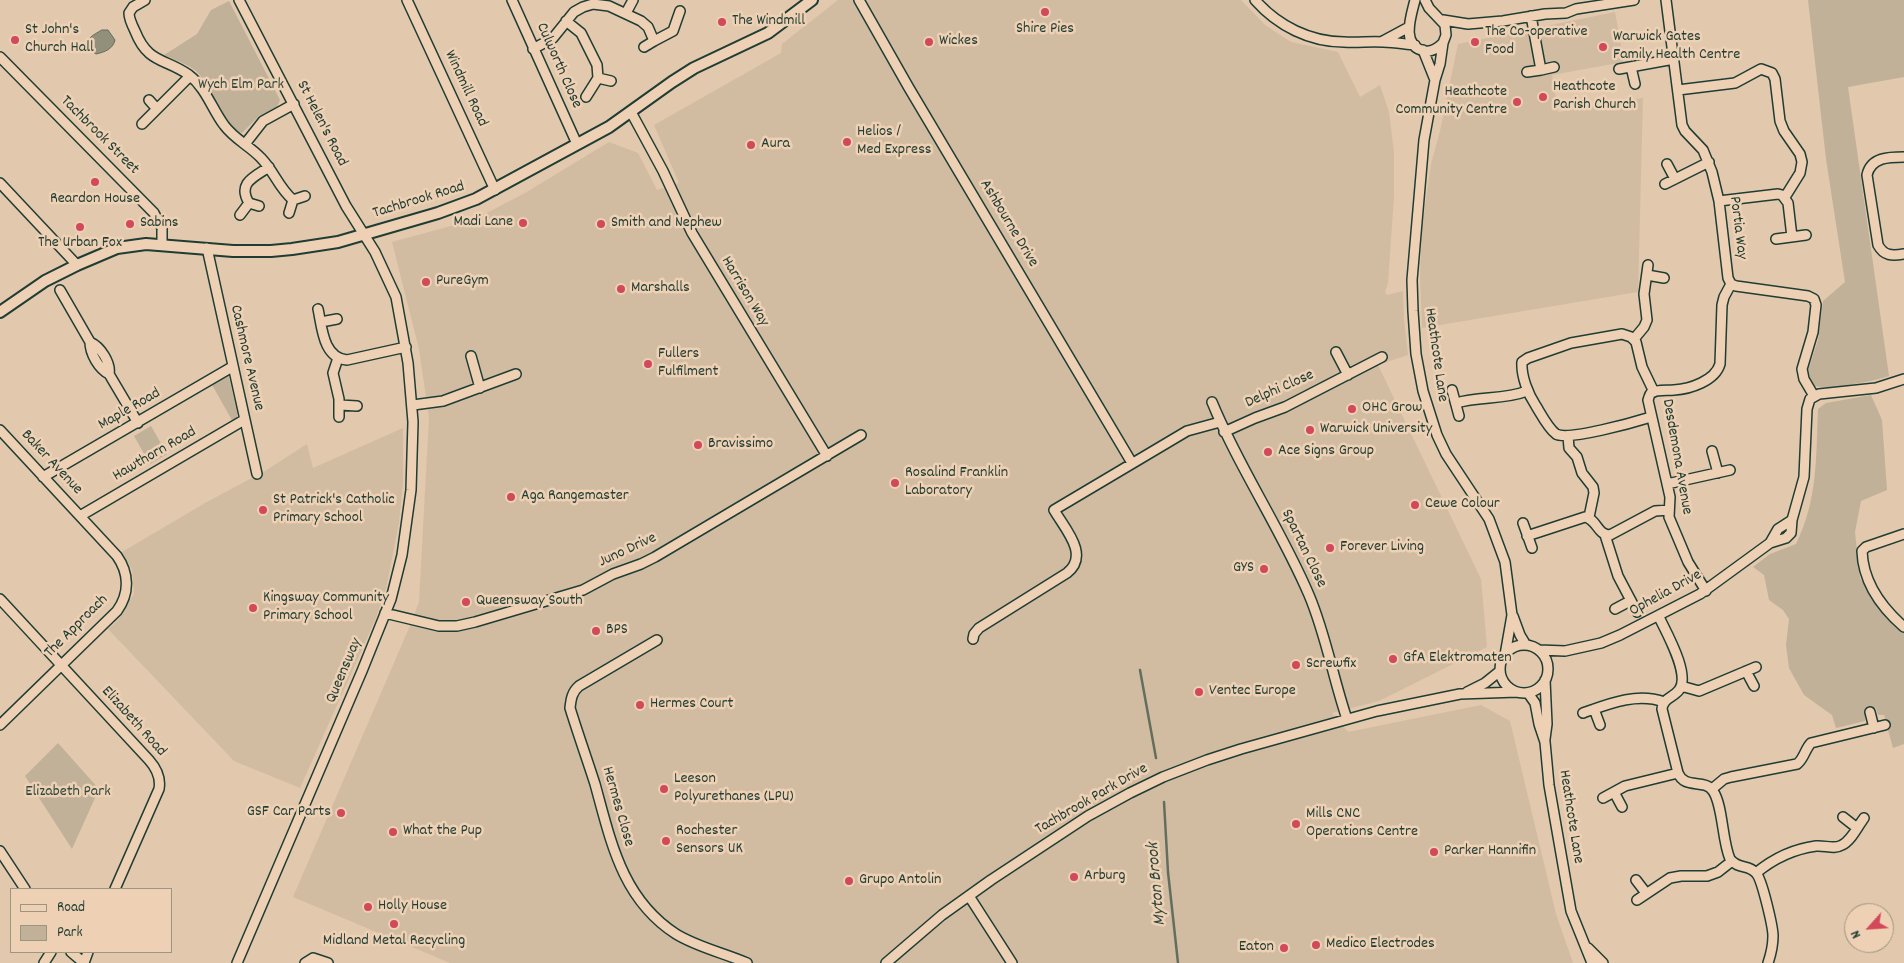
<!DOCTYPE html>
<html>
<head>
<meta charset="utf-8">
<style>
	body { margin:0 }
	#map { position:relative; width:1904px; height:963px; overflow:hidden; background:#e2c8ac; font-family:Dekko,sans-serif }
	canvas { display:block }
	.legend { position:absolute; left:10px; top:888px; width:162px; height:65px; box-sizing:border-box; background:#eed1b4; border:1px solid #9b9681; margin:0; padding:6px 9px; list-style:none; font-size:15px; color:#1f3d34 }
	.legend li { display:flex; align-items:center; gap:10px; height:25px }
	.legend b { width:25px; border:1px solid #9b9681 }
	.north { position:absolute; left:1844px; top:903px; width:50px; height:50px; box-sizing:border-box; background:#eed1b4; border:1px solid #9b9681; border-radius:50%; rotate:244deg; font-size:14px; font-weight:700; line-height:20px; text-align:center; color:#1f3d34 }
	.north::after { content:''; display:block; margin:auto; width:18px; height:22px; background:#d1495b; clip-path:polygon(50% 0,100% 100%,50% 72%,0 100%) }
</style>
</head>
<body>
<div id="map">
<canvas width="1904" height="963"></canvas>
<ul class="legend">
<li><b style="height:6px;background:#eed1b4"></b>Road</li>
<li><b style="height:14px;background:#c1b198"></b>Park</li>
</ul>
<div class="north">N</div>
</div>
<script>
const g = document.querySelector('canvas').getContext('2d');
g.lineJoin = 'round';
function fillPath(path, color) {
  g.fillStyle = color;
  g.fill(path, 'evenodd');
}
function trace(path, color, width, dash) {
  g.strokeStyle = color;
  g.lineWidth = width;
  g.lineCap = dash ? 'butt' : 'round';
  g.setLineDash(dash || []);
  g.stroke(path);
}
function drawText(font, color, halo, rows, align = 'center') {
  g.font = font + ' Dekko,sans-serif';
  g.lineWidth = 5;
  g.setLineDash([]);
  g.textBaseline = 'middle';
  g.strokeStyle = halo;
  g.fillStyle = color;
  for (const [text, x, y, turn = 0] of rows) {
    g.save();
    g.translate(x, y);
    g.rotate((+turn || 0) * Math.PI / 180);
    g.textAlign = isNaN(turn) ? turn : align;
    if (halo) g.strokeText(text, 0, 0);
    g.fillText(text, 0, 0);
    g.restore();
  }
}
fillPath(new Path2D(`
	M838 0H1241L1265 25 1291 42 1338 52 1360 97 1380 85 1389 112 1394 153V196L1388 283 1385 292 1387 295 1403 291 1404 320 1408 355 1378 365 1481 579 1487 647 1379 701 1332 713 1348 732 1481 705 1510 721 1556 914 1573 963H450L293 897 409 628 419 602 429 418 419 349 392 242 458 224 479 217 525 193 609 142 638 153 657 190 679 183 654 125 781 53 782 44Z
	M1615 12 1624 62 1552 75 1558 112 1643 98 1638 292 1422 328 1420 276 1422 227 1431 164 1440 131 1458 44Z
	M403 428V483L399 523 386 589 376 618 300 788 234 761 108 629 118 620 134 594 132 570 122 552 205 503 265 471 307 444 313 468Z`), '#d1bca2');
fillPath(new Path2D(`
	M1808 0H1904V77L1848 87 1889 376C1875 381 1829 390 1815 386L1810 378 1808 370 1818 340 1823 301 1845 282 1826 159Z
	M229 1 280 100 277 107 259 116 242 133C223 127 212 86 196 71 188 64 174 60 164 55L197 34 211 10Z
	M228 374 237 412V417L233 422 211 383Z
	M1871 395 1882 420 1887 490 1861 501 1855 532 1860 578 1886 618 1904 633V744L1893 748 1884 715H1878L1876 708 1865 711V721L1836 728 1832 715 1804 695 1789 668 1786 645 1789 619 1783 610 1769 600 1764 575 1753 567 1770 554 1796 544C1818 499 1816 457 1818 409L1826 403Z
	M151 426 167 454 150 464 134 436Z
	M58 743 99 789 72 849 25 776Z`), '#c1b198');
const water = new Path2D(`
	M102 30H108L115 40C113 49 105 52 96 54L89 49 88 40 92 36Z`);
fillPath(water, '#928f7b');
trace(water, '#646e5f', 1);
trace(new Path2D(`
	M1140 670 1156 758
	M1164 802 1168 872 1178 963`), '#646e5f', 2.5);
const minor = new Path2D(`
	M145 0 133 7 129 13C129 19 132 25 135 31 148 64 165 58 189 75 206 88 212 109 224 125 234 139 250 146 261 158 274 171 278 187 293 200
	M407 0 495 190
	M512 0 577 144
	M859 0 909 88 1132 463
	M1255 0C1278 26 1310 42 1344 42 1357 43 1371 41 1383 42 1394 42 1404 44 1415 45
	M1415 0C1411 16 1400 47 1425 51 1432 52 1438 48 1443 43
	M1425 0 1429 8 1445 25 1446 35 1443 43 1440 64 1435 80 1424 140 1412 280 1413 311 1416 354 1423 391 1437 435 1446 454 1489 519 1505 562 1512 615 1505 655
	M1666 0 1682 125 1685 131 1703 150 1712 172 1719 201 1728 278 1731 284 1736 286 1808 296 1814 299 1816 305 1813 332 1802 369 1804 379 1814 396
	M626 13 633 0
	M1443 20 1468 24 1503 21 1545 14 1566 13 1576 9 1634 0
	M566 21 581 33 597 65 598 78 586 97
	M1383 41 1409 27
	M644 47 654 41
	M533 49 553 38 574 12 583 7 593 4 609 6 641 21 648 27 654 41 673 31 680 11
	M1423 50 1435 80
	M0 57 154 213 162 228V244
	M1631 67 1635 84
	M1619 69 1674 59
	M1541 70 1554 67
	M1527 72 1541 70 1531 16
	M598 78 611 81
	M1678 90 1735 83 1761 69 1772 73 1775 79 1780 121 1784 131 1800 154 1802 162 1800 173 1785 197
	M149 100 157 109
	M631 112 663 171 692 233 827 456
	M142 124 190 76
	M245 144 263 121 294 104
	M1904 157C1889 157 1871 157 1867 175L1878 245C1884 256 1892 256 1904 254
	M1667 164 1675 179
	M0 183 77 265
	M1665 184 1709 162
	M1719 201 1778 194 1782 195 1788 203 1792 237
	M259 206 249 203C237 183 254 177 269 167
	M289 213 293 200 305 196
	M240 215 249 203
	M1776 239 1806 235
	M207 248 257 474
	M1647 275 1664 278
	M60 290 90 342C90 354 99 369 109 374L138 423
	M318 309C322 327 323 358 347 360L406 347
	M321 322 337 319
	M1634 339 1644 327 1647 320 1644 294 1648 265
	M90 342C101 347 111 363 109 374
	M1336 352 1348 375
	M471 356 480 388
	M338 358 333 373 339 399V417
	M1452 390 1459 416
	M1212 402C1239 468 1281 529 1309 595 1326 635 1333 678 1347 719
	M1456 403C1480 396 1504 400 1527 391
	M340 405 357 406
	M413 405 443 401 516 374
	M1651 417C1635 422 1568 441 1556 434 1548 428 1541 414 1536 406 1528 394 1521 376 1522 362L1528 358 1571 343 1622 334 1631 337 1636 342 1642 367 1654 392
	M0 430 117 556C129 573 130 593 117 611L0 725
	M1224 432 1255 418 1285 407 1382 357
	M1568 436 1569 448 1577 457 1582 473 1593 487 1594 493 1589 517
	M1712 451 1718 473
	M43 477 232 367
	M1667 484 1730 470
	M80 516 244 420
	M1523 523 1532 548
	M1904 534 1866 547 1862 551C1863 582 1881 607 1904 627
	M1605 535 1618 576 1637 612
	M1527 536 1585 517C1597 519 1597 535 1610 535L1655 511 1669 510
	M1770 543 1778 529 1792 520
	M1706 591 1688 562 1669 517 1670 497 1648 400C1649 398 1649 395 1651 393 1657 389 1668 391 1674 390 1690 389 1715 381 1720 364L1722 305 1724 297 1731 284
	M0 599 149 760C157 769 161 778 159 789L115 889
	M1615 609 1630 601
	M385 613 439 626H457L475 622 583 590 613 574 641 564 655 557 861 435
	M1513 616 1520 635 1526 645
	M1659 617C1666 632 1691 675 1679 690 1673 698 1663 698 1662 709L1678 773C1685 790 1704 778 1713 791 1723 805 1722 841 1730 859 1739 870 1748 864 1756 873 1762 879 1773 927 1773 936 1773 946 1771 954 1768 963
	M973 639 974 634 979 628 1067 573C1090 555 1065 529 1054 510L1187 431 1220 422
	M657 640 579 686C572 692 571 699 570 708 578 734 587 759 595 784 611 842 622 899 676 934 697 947 724 953 747 963
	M1500 669a24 24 0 1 1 48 0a24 24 0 1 1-48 0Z
	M1539 650 1565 651 1601 643 1620 635 1700 594 1770 543 1786 538 1791 533 1792 520 1804 477 1807 409 1810 399 1819 394 1876 388 1904 379
	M1746 671 1754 686
	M1681 686 1699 691 1756 667
	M1467 692 1485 683 1500 671
	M1528 693 1535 703 1539 724 1545 742 1549 785 1571 911 1592 963
	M1594 709 1600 725
	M1870 712 1874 728
	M1583 713C1608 704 1637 692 1664 702
	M1545 739 1547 724 1545 680
	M1712 789 1724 779 1731 777 1797 764C1804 759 1805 749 1811 743L1885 725
	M1614 792 1622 807
	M1603 798 1625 786 1678 773
	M1843 817 1857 828
	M0 851 25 889
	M1756 873C1773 859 1793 849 1816 846 1825 845 1834 850 1842 845 1851 841 1858 826 1864 818
	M1636 880 1646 893
	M969 896 1012 963
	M1637 900 1670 878 1681 876H1707L1718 872 1732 861
	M1588 948 1603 963
	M71 952 84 963
	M44 963 51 952
	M84 963 88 952
	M237 963 362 671 391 599 402 555 411 490 413 422 408 363 396 297 375 252 346 206 239 0
	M305 963 313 958 328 963
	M886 963 942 915 991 880 1088 816 1130 793 1163 777 1207 760 1241 749 1377 711 1460 694 1517 692`);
const major = new Path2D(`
	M0 312 45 281 77 265 117 248 146 244 233 251H271L292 249 338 242 438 213 476 199 609 127 672 82 694 68 768 33 812 0`);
trace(minor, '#1f3d34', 12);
trace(major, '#1f3d34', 14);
trace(minor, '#eed1b4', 9);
trace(major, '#eed1b4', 10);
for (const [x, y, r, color] of [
	[1045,12,5,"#d1495b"],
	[722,22,5,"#d1495b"],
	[15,40,5,"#d1495b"],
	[929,42,5,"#d1495b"],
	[1475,42,5,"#d1495b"],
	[1603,47,5,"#d1495b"],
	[1543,97,5,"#d1495b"],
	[1517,102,5,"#d1495b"],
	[847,142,5,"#d1495b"],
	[751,145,5,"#d1495b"],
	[95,182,5,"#d1495b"],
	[523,223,5,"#d1495b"],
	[130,224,5,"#d1495b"],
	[601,224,5,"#d1495b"],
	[80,227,5,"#d1495b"],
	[426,282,5,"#d1495b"],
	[621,289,5,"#d1495b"],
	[648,364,5,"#d1495b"],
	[1352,409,5,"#d1495b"],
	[1310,430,5,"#d1495b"],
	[698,445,5,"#d1495b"],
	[1268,452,5,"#d1495b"],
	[895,483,5,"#d1495b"],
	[511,497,5,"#d1495b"],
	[1415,505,5,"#d1495b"],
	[263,510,5,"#d1495b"],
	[1330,548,5,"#d1495b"],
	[1264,569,5,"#d1495b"],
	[466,602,5,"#d1495b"],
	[253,608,5,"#d1495b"],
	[596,631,5,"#d1495b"],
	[1393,659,5,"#d1495b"],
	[1296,665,5,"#d1495b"],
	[1199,692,5,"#d1495b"],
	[640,705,5,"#d1495b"],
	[664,789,5,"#d1495b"],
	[341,813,5,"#d1495b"],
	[1296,824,5,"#d1495b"],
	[393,832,5,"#d1495b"],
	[666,841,5,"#d1495b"],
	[1434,852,5,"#d1495b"],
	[1074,877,5,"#d1495b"],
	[849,881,5,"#d1495b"],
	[368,907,5,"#d1495b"],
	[394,924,5,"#d1495b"],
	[1316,945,5,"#d1495b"],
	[1284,948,5,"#d1495b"]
]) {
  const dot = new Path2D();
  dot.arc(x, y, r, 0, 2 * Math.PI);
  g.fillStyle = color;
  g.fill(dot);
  trace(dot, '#eed1b4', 2);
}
drawText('16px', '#1f3d34', '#eed1b4', [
	["The Windmill",732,22],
	["Shire Pies",1045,30,"center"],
	["St John's",25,31],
	["Church Hall",25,49],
	["The Co-operative",1485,33],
	["Food",1485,51],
	["Warwick Gates",1613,38],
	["Family Health Centre",1613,56],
	["Wickes",939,42],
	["Heathcote",1553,88],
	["Parish Church",1553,106],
	["Heathcote",1507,93,"right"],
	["Community Centre",1507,111,"right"],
	["Helios /",857,133],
	["Med Express",857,151],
	["Aura",761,145],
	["Reardon House",95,200,"center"],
	["Madi Lane",513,223,"right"],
	["Sabins",140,224],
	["Smith and Nephew",611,224],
	["The Urban Fox",80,244,"center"],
	["PureGym",436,282],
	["Marshalls",631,289],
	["Fullers",658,355],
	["Fulfilment",658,373],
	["OHC Grow",1362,409],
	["Warwick University",1320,430],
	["Bravissimo",708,445],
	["Ace Signs Group",1278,452],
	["Rosalind Franklin",905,474],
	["Laboratory",905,492],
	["Aga Rangemaster",521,497],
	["St Patrick's Catholic",273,501],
	["Primary School",273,519],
	["Cewe Colour",1425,505],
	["Forever Living",1340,548],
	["GYS",1254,569,"right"],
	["Kingsway Community",263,599],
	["Primary School",263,617],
	["Queensway South",476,602],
	["BPS",606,631],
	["GfA Elektromaten",1403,659],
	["Screwfix",1306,665],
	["Ventec Europe",1209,692],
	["Hermes Court",650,705],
	["Leeson",674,780],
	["Polyurethanes (LPU)",674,798],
	["GSF Car Parts",331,813,"right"],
	["Mills CNC",1306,815],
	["Operations Centre",1306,833],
	["What the Pup",403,832],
	["Rochester",676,832],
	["Sensors UK",676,850],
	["Parker Hannifin",1444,852],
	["Arburg",1084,877],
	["Grupo Antolin",859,881],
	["Holly House",378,907],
	["Midland Metal Recycling",394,942,"center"],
	["Medico Electrodes",1326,945],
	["Eaton",1274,948,"right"]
], 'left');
drawText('16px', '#1f3d34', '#eed1b4', [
	["Culworth Close",558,66,66],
	["Windmill Road",465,89,65],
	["St Helen's Road",321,124,63],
	["Tachbrook Street",99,136,45],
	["Tachbrook Road",419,201,-17],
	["Ashbourne Drive",1008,224,59],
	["Portia Way",1737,228,83],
	["Harrison Way",744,292,59],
	["Heathcote Lane",1435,355,82],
	["Cashmore Avenue",246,358,77],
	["Delphi Close",1280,390,-24],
	["Maple Road",130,410,-30],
	["Hawthorn Road",155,455,-30],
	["Desdemona Avenue",1676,457,80],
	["Baker Avenue",51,463,47],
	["Spartan Close",1303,549,64],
	["Juno Drive",628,551,-25],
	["Ophelia Drive",1666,594,-29],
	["The Approach",77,627,-45],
	["Queensway",345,671,-67],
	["Elizabeth Road",133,722,48],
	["Tachbrook Park Drive",1092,800,-30],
	["Hermes Close",617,807,74],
	["Heathcote Lane",1570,817,81]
]);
drawText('16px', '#2f493e', '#eed1b4', [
	["Wych Elm Park",241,86],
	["Elizabeth Park",68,793]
]);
drawText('italic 18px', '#30493f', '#eed1b4', [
	["Myton Brook",1158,884,-95]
]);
</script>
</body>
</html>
